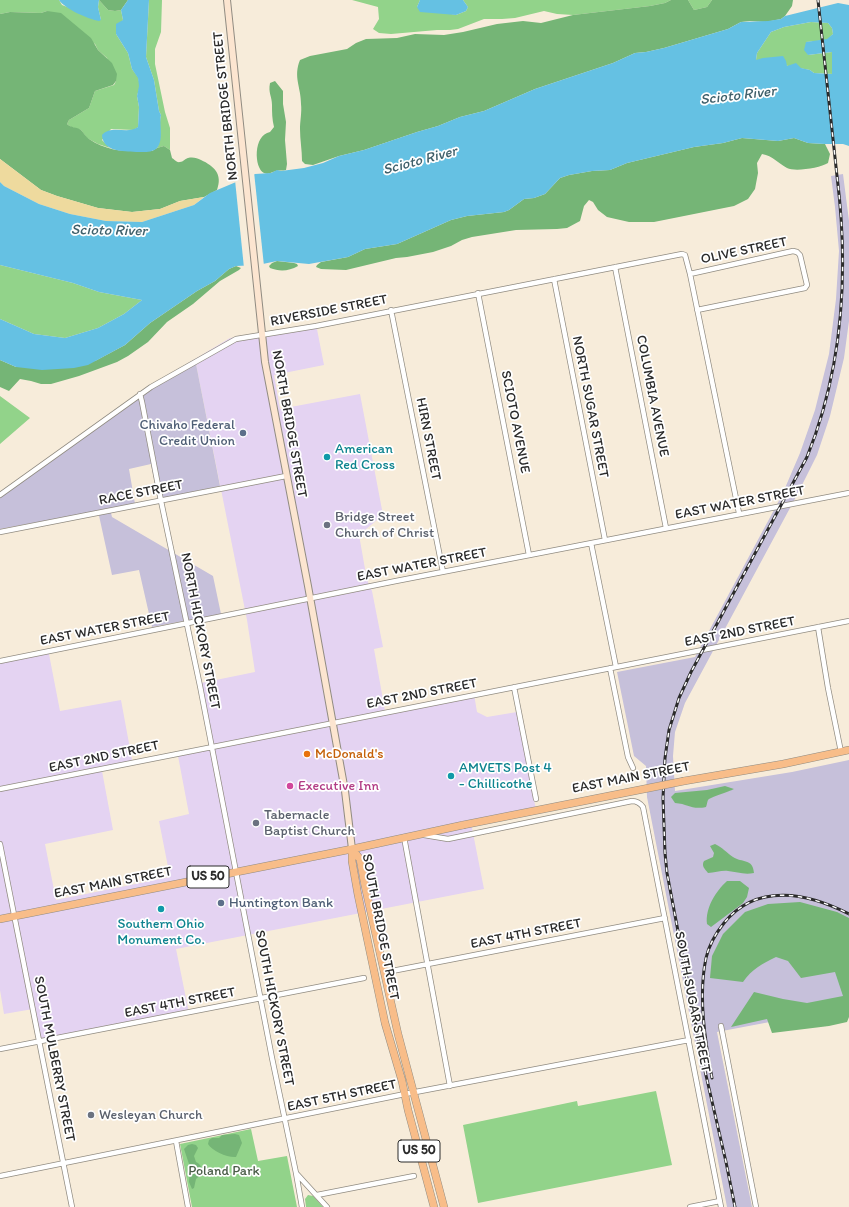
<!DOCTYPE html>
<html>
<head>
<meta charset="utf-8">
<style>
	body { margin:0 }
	canvas { display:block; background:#f7ecda }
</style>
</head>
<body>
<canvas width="849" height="1207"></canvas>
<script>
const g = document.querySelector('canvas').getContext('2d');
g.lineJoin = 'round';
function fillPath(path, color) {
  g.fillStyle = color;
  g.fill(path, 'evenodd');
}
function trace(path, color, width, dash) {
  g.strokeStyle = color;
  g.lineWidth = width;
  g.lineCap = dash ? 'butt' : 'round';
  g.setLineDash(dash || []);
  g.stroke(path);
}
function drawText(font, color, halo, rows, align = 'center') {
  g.font = font + ' Itim,sans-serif';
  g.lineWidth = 3.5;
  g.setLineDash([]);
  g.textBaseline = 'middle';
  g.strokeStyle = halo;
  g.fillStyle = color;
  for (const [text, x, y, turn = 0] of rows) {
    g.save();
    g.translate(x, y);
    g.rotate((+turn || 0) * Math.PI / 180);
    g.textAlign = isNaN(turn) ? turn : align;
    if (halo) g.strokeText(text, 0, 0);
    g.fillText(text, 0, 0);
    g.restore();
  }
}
fillPath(new Path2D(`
	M316 324 324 365 274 375 280 409 360 394 383 515 359 535 367 580 372 591 383 647 374 649 385 711 474 694 477 712 487 717 517 712 536 810 471 823 484 889 176 949 189 1013 39 1042 33 1009 4 1014 0 990V659L48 649 60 711 121 700 133 765 102 771 113 830 45 844 56 900 170 877 159 821 189 814 178 756 214 748 201 683 255 672 247 620 195 359 230 338Z`), '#e4d3f2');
fillPath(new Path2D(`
	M843 174 849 221V321L844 358 830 416 817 455 797 495 685 703 675 732 673 756 675 791 792 772 849 760V1007L717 1032 752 1207H727L647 797 646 766 634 756 617 672 695 657 782 495 800 453 815 410 829 354 836 299 839 251 835 207 831 176Z
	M195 359 220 486 158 499 151 464 129 469 135 504 110 509 112 517 213 576 221 614 152 627 139 570 112 575 98 511 0 529V492L143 390Z`), '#c6c0da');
fillPath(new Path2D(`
	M0 0H59L62 5 101 20 98 7 99 0 108 10 115 11 121 10 123 20 116 34 128 53 132 69 138 77 140 86 137 96 139 107 138 127 134 130 111 129 102 140 110 148 98 144 87 138 81 130 71 127 67 124 69 120 89 108 95 91 114 85 116 81 107 58 98 50 95 44 47 11 41 13 10 12 0 14Z
	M149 0H162L161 32 155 49V64L165 112 170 128V150L164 146 157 148C163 137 158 126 161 115L159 111 154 80 146 57Z
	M352 0H420L417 7 456 15 466 11 468 7 463 0H671L665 3 650 6 573 15 557 14 544 11 515 18 502 19H484L458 29 450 30H437L391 34 379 33 373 29 379 19 378 7Z
	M688 0H712L707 7 694 10Z
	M811 22 828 23 832 28 833 34 827 40 806 42 808 55 832 52 833 74 814 73 810 70 756 60 757 53 771 32 784 27Z
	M0 265 73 283 99 292 142 300 124 314 98 328 65 338 34 334 0 319Z
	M0 396 30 418 0 444Z
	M656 1091 672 1165 478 1203 463 1125 577 1101 578 1106Z
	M251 1129 258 1161 287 1156 297 1207H192L180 1144Z
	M308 1195 313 1196 323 1207H306L305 1199Z`), '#92d38a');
fillPath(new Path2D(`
	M99 0H128L121 10 115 11 108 10Z
	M671 0H688L694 10 707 7 712 0H793L792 6 785 16 781 19 766 22 750 21 741 22 728 29 664 48 646 52 635 53 613 63 535 89 484 111 460 117 438 126 417 132 364 150 339 156 313 165 305 164 302 161C302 150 300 140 300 129 300 121 302 112 301 104 301 87 293 77 300 60L310 56 347 49 356 43 366 39 397 38 415 34 444 35 463 32 497 24 523 21 541 23 573 15 650 6 665 3Z
	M47 11 61 13 91 38 98 50 112 63 117 74 116 81 113 85 95 91 89 108 69 120 67 124C71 128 77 127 81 130 84 133 86 137 89 139 110 153 128 151 152 151L157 148 164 146 170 150 172 158C174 159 177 163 180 162 183 162 186 158 188 158 193 157 197 158 201 160 214 166 223 174 217 190L204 197 180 201 160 209 132 212 98 208 57 196 41 190 0 159V14L10 12 41 13Z
	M275 81 283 91V104L286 122 285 140 287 164 286 170C283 171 279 170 276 171 272 172 269 175 264 173 254 168 253 135 270 132L274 127C272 119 272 112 272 105 272 96 268 93 270 83Z
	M742 138 778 141 794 138 808 143 825 144 830 154 828 163C820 168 795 172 787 168 778 163 773 156 762 154L757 163 758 173 755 189 748 199 734 206 654 222H629L607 217 598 210 593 202 589 200 584 206 580 221 567 228 557 229 516 230 472 237 462 240 451 246 433 252 407 257 396 258 346 270 321 269 316 267 317 265 321 262 348 257 365 249 397 244 451 220 467 216 504 212 509 210 524 199 534 198 545 194 560 178 569 175 592 171 610 170 627 163 694 147 723 143Z
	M277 261 294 263 297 264 298 266C289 271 280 272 270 268L269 266 272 263Z
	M236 266 241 268 239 270 220 281 193 304 167 322 148 342 128 356 117 362 79 376 51 384H41L31 381 20 379 9 391 0 387V360L16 367 95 361 125 345 150 323 197 291 215 281 229 269Z
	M725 786 734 789C729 792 710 797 708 800 707 802 707 805 706 807 691 810 689 804 675 803L671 797 675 793 707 790Z
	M715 844C723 848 726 852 733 857 742 863 753 858 754 873 744 875 737 872 728 871 722 870 715 873 708 873 705 869 701 866 704 861L713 857 714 853 710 846Z
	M727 881H740L749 888 747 897 743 903 711 927 707 924C705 908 716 891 727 881Z
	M800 902 837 912 849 918V1017L847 1022 829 1026 772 1033 767 1019 731 1027 754 992 783 999 807 1003 843 996 835 972 801 978 788 961 776 957C762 964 752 969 743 982L710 978 712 956 723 934 745 912 768 904Z
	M235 1134 239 1135 242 1143 236 1157C228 1158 212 1151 208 1144L209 1140 212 1138H219L222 1135Z
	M192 1144 196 1145 198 1148 194 1156 196 1162C200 1164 203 1168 203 1173L196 1179 194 1188 192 1189 189 1182 190 1167 184 1149 188 1145Z`), '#75b576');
fillPath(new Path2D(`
	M0 159 41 190 57 196 98 208 132 212 160 209 180 201 204 197 194 205 142 222 106 221 70 214 39 204 4 186 0 182Z`), '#eeda9e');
fillPath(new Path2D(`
	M59 0H99L98 7 101 20 99 21C88 19 65 9 59 0Z
	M128 0H149L146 57 154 80 159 111 161 115C159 125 164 140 157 148 152 153 143 152 136 152 123 151 103 152 102 135 112 124 127 135 138 127L139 107 137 96 139 86 138 78 132 69 128 53 116 34V24L123 20 121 10Z
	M420 0H463L468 7 466 11 456 15 420 12 417 7Z
	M838 3 849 5V146L843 144H825L808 143 794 138 778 141 742 138 723 143 694 147 627 163 610 170 592 171 569 175 560 178 545 194 534 198 524 199 509 210 504 212 467 216 451 220 397 244 365 249 348 257 309 264 277 261 258 265 236 266 229 269 215 281 197 291 150 323 125 345 88 365 74 368 42 370 16 367 0 360V319L34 334 65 338 98 328 124 314 142 300 99 292 73 283 0 265V182L4 186 39 204 70 214 106 221 142 222 194 205 210 193 255 174 271 173 277 170 281 171 304 168 323 163 339 156 364 150 417 132 438 126 460 117 484 111 535 89 613 63 635 53 646 52 664 48 728 29 741 22 768 21 781 19 785 16ZM811 22 828 23 832 28 833 34 827 39 806 42 804 50 808 55 832 52V74L814 73 810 70 801 68 796 63 787 66 786 61 783 56 763 58 756 60 757 53 771 32 784 27Z`), '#65c1e3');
fillPath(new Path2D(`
	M254 172 264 266 244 268 235 180Z`), '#f7ecda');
const street = new Path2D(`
	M615 267 666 528
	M690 274 793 251 797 252 800 255 807 285 805 288 697 310
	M554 279 605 540
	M478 293 529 555
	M391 310 443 572
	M140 394 142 402 161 501 200 686 272 1058 296 1173 327 1207
	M0 495 151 387 236 339 316 326 682 254 685 255 690 274 739 513
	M0 532 286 476
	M591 543 616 667
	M818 627 828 688 841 752
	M0 661 396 581 849 493
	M610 668 628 757 633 768
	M514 687 536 799
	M0 789 849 621
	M424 835 448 839 632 801C637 801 640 803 643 807L721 1207
	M404 837 450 1086
	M0 844 72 1207
	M392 971 665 918
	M721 1026 756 1207
	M0 1049 364 978
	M176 1141 188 1207
	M296 1173 302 1207
	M0 1176 405 1094 689 1040
	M317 1195 414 1176
	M690 1207 720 1201`);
const secondary = new Path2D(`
	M227 0 265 362 308 586 345 791 352 849`);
const primary = new Path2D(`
	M684 781 783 764 849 750
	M352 849 360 859 365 886 398 1034 444 1207
	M352 849V861L358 895 385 1023 402 1081 408 1110 434 1207
	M0 919 352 849 463 825`);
trace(street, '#918c82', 6);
trace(secondary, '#918c82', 8);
trace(primary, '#918c82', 8);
trace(street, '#fff', 4.5);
trace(secondary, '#fce5d0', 6);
trace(primary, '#f8bd89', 7);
const rail = new Path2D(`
	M712 1078C705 1041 698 996 706 958 709 945 716 933 724 923 757 882 808 893 849 914
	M735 1207 726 1162 702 1058 667 873 665 853 663 798 665 758 669 730 679 698 691 672 807 457C843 368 849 272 837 176L818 0`);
trace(rail, '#2b2b2b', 3);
trace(rail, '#fff', 1.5, [4.5]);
const primaryBridge = new Path2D(`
	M463 825 684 781`);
trace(primaryBridge, '#918c82', 8, []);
trace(primaryBridge, '#f8bd89', 7);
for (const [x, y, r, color] of [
	[243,433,4,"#5c6f8a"],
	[327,457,4,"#0f9aa8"],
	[327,525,4,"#6b7280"],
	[307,754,4,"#e8710a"],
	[451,776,4,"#0f9aa8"],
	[290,786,4,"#d1479c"],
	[256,823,4,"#6b7280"],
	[221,903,4,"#5c6f8a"],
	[161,909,4,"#0f9aa8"],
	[91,1115,4,"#6b7280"]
]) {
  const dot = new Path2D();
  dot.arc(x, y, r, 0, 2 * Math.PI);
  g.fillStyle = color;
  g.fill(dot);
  trace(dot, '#fff', 1.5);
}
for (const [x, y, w] of [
	[208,877,42],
	[419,1151,42]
]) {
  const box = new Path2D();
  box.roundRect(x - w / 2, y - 11, w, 22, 3);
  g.fillStyle = '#fff';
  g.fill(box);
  trace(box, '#2b2b2b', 1);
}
drawText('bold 13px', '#2b2b2b', null, [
	["US 50",208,877],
	["US 50",419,1151]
]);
drawText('14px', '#2b2b2b', '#fff', [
	["NORTH BRIDGE STREET",226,106,-96],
	["OLIVE STREET",744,251,-12],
	["RIVERSIDE STREET",329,311,-11],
	["COLUMBIA AVENUE",652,396,79],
	["NORTH SUGAR STREET",590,407,79],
	["SCIOTO AVENUE",515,422,79],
	["NORTH BRIDGE STREET",289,424,80],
	["HIRN STREET",428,439,79],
	["RACE STREET",141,493,-11],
	["EAST WATER STREET",740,503,-11],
	["EAST WATER STREET",422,565,-11],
	["EAST WATER STREET",105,629,-11],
	["NORTH HICKORY STREET",200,631,79],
	["EAST 2ND STREET",740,632,-11],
	["EAST 2ND STREET",422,694,-11],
	["EAST 2ND STREET",104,757,-12],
	["EAST MAIN STREET",631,778,-11],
	["EAST MAIN STREET",113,883,-11],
	["SOUTH BRIDGE STREET",380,927,79],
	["EAST 4TH STREET",526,934,-11],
	["SOUTH SUGAR STREET",692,1002,79],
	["EAST 4TH STREET",180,1003,-11],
	["SOUTH HICKORY STREET",274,1008,79],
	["SOUTH MULBERRY STREET",54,1059,79],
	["EAST 5TH STREET",342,1096,-12]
]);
drawText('14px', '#4e5e75', '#fff', [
	["Chivaho Federal",235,425],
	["Credit Union",235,441],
	["Huntington Bank",229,903,"left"]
], 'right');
drawText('14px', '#0d838f', '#fff', [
	["American",335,449],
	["Red Cross",335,465],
	["AMVETS Post 4",459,768],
	["- Chillicothe",459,784],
	["Southern Ohio",161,924,"center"],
	["Monument Co.",161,940,"center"]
], 'left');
drawText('14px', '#5b616d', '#fff', [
	["Bridge Street",335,517],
	["Church of Christ",335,533],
	["Tabernacle",264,815],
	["Baptist Church",264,831],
	["Wesleyan Church",99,1115]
], 'left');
drawText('14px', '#c56008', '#fff', [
	["McDonald's",315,754]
], 'left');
drawText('14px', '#b23c85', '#fff', [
	["Executive Inn",298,786]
], 'left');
drawText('14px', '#4a5d48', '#fff', [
	["Poland Park",224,1171]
]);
drawText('italic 15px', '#3f606b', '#fff', [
	["Scioto River",738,96,-7],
	["Scioto River",420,161,-15],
	["Scioto River",109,231,1]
]);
</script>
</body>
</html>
